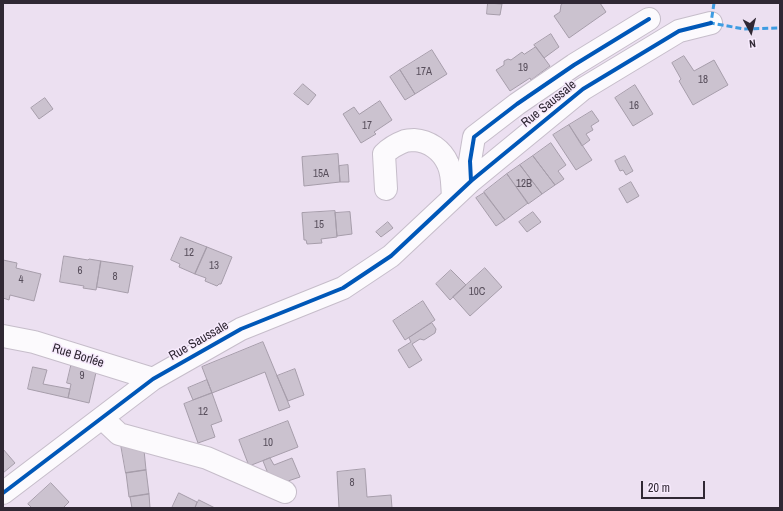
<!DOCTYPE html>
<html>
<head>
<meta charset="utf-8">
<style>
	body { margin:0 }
	#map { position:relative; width:783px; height:511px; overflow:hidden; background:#ece0f1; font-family:"Archivo Narrow",sans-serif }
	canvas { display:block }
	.frame { position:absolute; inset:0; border:4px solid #302834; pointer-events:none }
	.north { position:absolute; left:731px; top:12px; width:40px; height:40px; -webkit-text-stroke:3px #f7eafd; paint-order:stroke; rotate:173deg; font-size:11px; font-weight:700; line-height:16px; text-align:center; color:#302834 }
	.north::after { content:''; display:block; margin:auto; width:14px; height:18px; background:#302834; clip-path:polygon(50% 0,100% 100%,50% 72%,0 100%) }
	.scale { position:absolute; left:641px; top:481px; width:64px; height:18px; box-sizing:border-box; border:2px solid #302834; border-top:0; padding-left:5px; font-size:12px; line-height:14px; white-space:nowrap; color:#302834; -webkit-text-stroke:3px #f7eafd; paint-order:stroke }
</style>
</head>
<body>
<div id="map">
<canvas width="783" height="511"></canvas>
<div class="frame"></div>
<div class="north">N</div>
<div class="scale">20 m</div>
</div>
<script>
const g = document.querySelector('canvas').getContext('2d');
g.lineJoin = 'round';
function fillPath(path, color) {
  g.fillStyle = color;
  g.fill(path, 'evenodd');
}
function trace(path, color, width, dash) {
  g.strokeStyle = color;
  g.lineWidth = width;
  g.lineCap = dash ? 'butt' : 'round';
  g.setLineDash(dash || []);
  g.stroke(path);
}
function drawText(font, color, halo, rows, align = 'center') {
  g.font = font + ' "Archivo Narrow",sans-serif';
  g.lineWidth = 3;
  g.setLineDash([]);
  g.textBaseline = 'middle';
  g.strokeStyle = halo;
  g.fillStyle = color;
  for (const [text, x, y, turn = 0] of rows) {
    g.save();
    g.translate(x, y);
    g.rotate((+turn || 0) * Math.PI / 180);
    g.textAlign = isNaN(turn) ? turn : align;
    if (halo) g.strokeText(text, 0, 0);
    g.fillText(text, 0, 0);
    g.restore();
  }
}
const building = new Path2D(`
	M488 3 502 4 500 15 487 14Z
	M564 3H600L606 12 569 38 554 16 560 12 561 5Z
	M551 34 559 47 544 58 534 45Z
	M536 47 550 66 531 80 530 78 510 91 496 70 504 65V61L508 59 511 60 522 52 524 54Z
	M432 50 447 74 415 94 400 70Z
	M684 56 694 71 714 60 728 85 693 105 679 81 681 79 672 63Z
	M400 70 415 94 405 100 390 77Z
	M303 84 316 95 308 105 294 94Z
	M635 85 653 114 633 126 615 98Z
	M45 98 53 109 39 119 31 108Z
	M380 101 392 120 374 132 376 134 361 143 343 114 354 107 359 114Z
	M592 111 599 121 591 126 593 130 586 134 590 140 582 146 569 125Z
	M569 125 592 160 576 170 553 135Z
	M551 143 566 165 558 171 564 179 555 185 533 156Z
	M338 154 340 182 304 186 302 157Z
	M533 156 555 185 542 194 520 165Z
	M625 156 633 171 626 175 623 170 620 171 615 161Z
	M348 165 349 182H340L339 166Z
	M520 165 542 194 528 204 507 174Z
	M507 174 528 203 505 220 484 192Z
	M631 182 639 196 627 203 619 189Z
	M484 193 505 220 496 226 476 198Z
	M335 211 337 237 321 239 322 243 307 244 306 240H304L302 213Z
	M350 212 352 234 337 236 335 213Z
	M533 212 541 222 527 232 519 222Z
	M388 222 393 228 381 237 376 232Z
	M181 237 207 247 195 274 179 267 180 264 171 260Z
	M207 247 232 257 221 284H219L217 286 205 281 206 278 195 274Z
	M64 256 88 260 89 259 101 261 96 290 83 288 84 286 60 282Z
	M3 260 17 263 16 268 41 274 34 301 10 295 9 300 3 298Z
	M101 261 133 266 128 293 97 287Z
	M485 268 502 287 470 316 453 297Z
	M451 270 466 285 450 300 436 284Z
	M423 301 435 320 405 340 393 321Z
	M432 323 436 329 435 333 424 340 420 339 412 344 422 360 409 368 398 350 411 342 409 338Z
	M263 342 290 407 279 411 265 372 212 393 202 367Z
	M72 362 97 368 89 403 68 398 71 384 67 383Z
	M33 367 47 370 43 384 70 389 68 398 28 389Z
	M295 369 304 395 288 401 277 376Z
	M207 380 212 393 193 400 188 388Z
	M212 393 222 421 211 425 215 437 198 443 184 404Z
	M288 421 298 447 249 466 239 440Z
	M121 445 144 450 146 470 126 473Z
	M3 449 15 463 3 473Z
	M270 458 274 465 292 458 300 477 285 482 269 476 263 461Z
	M365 469 367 497 391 495 392 508H339L337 472Z
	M146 470 149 494 129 497 126 473Z
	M51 483 69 502 63 508H32L28 504Z
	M179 493 197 502 195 508H172Z
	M149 494 150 508H132L130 497Z
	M199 500 215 508H195Z`);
fillPath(building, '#cbc2cf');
trace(building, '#a69daa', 1);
const street = new Path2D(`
	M471 181 470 161 474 137 517 104 574 65 649 19
	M386 189 384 154C390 148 397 144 405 141 408 140 411 140 414 140 429 141 442 150 448 164 453 174 452 187 453 197
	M3 336 34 342 153 379
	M102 418 119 434 207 458 285 492
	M3 493 153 379 241 329 343 288 391 256 471 181 583 89 679 31 711 23`);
trace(street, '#c6bdca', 24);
trace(street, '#fcfafd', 22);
trace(new Path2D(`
	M714 3 711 23 744 29 780 28`), '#3e9ce2', 3, [6, 3]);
trace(new Path2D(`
	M471 181 470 161 474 137 517 104 574 65 649 19
	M3 493 153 379 241 329 343 288 391 256 471 181 583 89 679 31 711 23`), '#0057b8', 4);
drawText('11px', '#574e5b', null, [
	["19",523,68],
	["17A",424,72],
	["18",703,80],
	["16",634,106],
	["17",367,126],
	["15A",321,174],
	["12B",524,184],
	["15",319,225],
	["12",189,253],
	["13",214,266],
	["6",80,271],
	["8",115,277],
	["4",21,280],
	["10C",477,292],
	["9",82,376],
	["12",203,412],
	["10",268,443],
	["8",352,483]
]);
drawText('13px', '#302834', '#f7eafd', [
	["Rue Saussale",549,104,-39],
	["Rue Saussale",199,341,-30],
	["Rue Borlée",78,356,17]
]);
</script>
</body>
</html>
